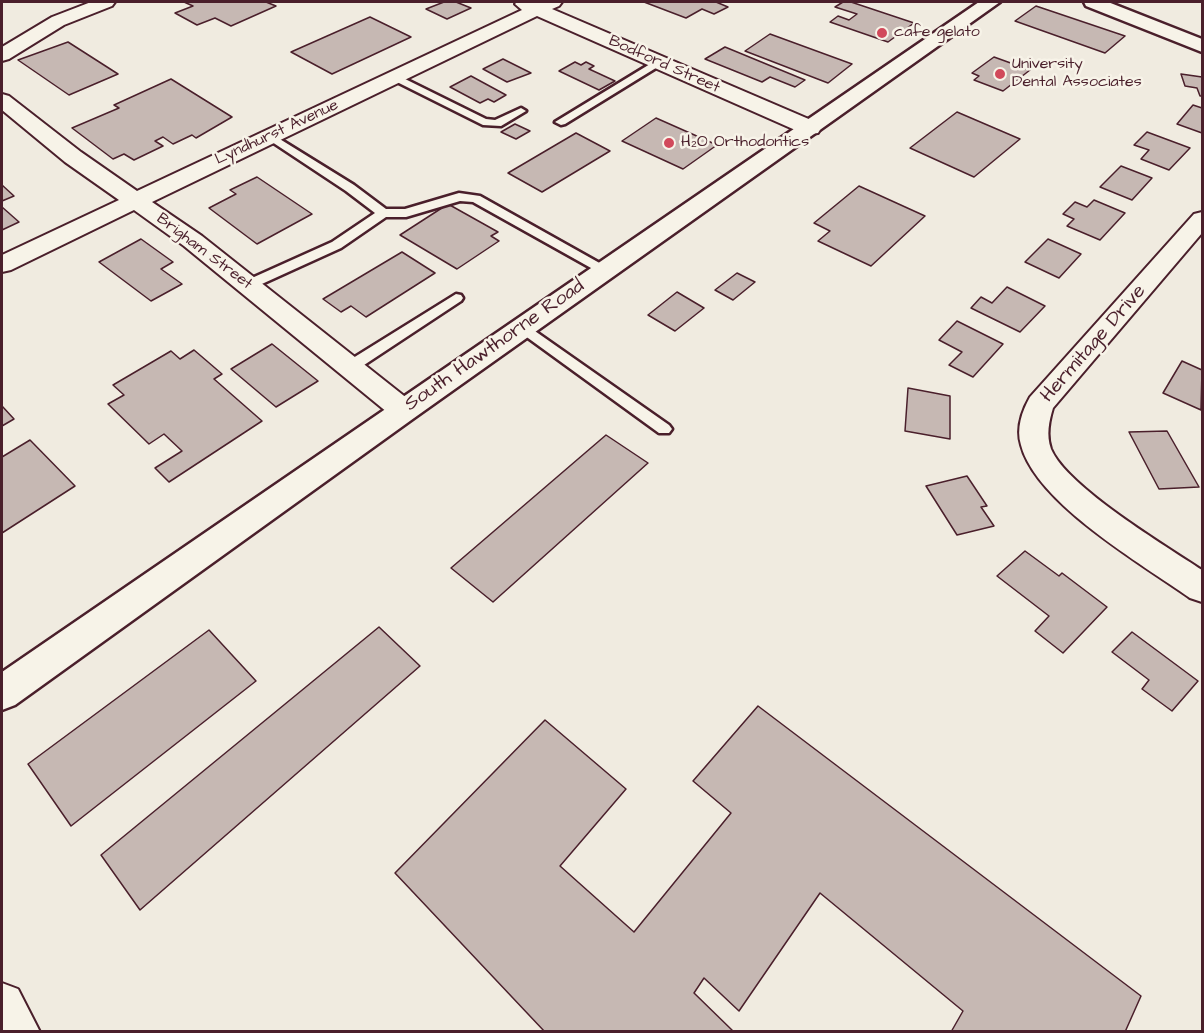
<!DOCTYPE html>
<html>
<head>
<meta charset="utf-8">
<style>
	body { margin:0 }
	#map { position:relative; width:1204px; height:1033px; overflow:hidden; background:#f0ebe0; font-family:"Architects Daughter",sans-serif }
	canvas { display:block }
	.frame { position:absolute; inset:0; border:3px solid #4a1f2b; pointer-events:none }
</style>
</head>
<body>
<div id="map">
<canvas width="1204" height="1033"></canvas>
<div class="frame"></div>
</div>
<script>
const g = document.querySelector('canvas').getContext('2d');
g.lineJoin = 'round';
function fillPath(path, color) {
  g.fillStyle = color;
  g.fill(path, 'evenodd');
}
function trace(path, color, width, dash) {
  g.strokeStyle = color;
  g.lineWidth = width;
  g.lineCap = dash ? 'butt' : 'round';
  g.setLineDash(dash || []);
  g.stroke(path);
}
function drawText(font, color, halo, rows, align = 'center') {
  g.font = font + ' "Architects Daughter",sans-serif';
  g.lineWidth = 5;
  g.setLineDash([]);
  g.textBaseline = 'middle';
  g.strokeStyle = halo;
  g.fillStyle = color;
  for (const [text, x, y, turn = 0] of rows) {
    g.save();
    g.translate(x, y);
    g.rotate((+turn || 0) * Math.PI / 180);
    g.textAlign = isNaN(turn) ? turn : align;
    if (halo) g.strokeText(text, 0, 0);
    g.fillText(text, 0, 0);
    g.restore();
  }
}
const building = new Path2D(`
	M184 2H266L276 6 231 26 215 18 197 25 175 13 193 6Z
	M444 2H456L471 8 447 19 426 9Z
	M644 2H716L728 7 714 14 702 9 686 18Z
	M843 2H851L914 23 888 42 830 22 838 16 849 20 857 14 835 7Z
	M1036 6 1125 36 1105 53 1015 21Z
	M370 17 411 37 332 74 291 52Z
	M770 34 852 64 828 83 745 51Z
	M68 42 118 74 69 95 18 60Z
	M725 47 805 80 795 87 770 77 762 82 705 59Z
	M994 57 1030 70 1003 91 974 80 979 76 972 73Z
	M503 59 531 73 507 82 483 69Z
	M575 62 581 65 586 62 594 66 589 69 615 81 599 90 559 71Z
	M1181 74 1202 77V96H1200L1197 88 1185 86Z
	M471 76 506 95 494 102 488 99 480 103 450 87Z
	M171 79 232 117 196 138 192 135 173 144 163 137 155 141 163 146 134 160 124 154 113 159 72 128 119 108 114 105Z
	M1193 105 1202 108V133L1177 124Z
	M957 112 1020 139 974 177 910 148Z
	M656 118 717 145 683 169 622 141Z
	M515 124 530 131 516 139 501 132Z
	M1147 132 1190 148 1169 170 1141 159 1149 150 1134 145Z
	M576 133 610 151 542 192 508 173Z
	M1121 166 1152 178 1132 200 1100 187Z
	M257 177 312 214 257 244 209 208 236 194 230 190Z
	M2 185 14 196 2 201Z
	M859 186 925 216 871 266 818 241 830 231 814 223Z
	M1094 200 1125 213 1100 240 1067 226 1074 219 1063 214 1075 202 1087 207Z
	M448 204 498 232 491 236 499 241 457 269 400 235Z
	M2 207 19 222 2 230Z
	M141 239 173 262 161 269 182 284 151 301 99 262Z
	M1048 239 1081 254 1059 278 1025 262Z
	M402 252 435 273 366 317 351 306 341 312 323 299Z
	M737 273 755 282 733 300 715 290Z
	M1007 287 1045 306 1020 332 971 308 981 297 992 303Z
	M677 292 704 308 675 331 648 315Z
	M957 321 1003 344 973 377 949 365 962 352 939 340Z
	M272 344 318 381 276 407 231 369Z
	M194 350 222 374 214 379 262 421 169 482 155 468 182 451 164 434 149 444 108 404 124 395 113 385 171 351 180 359Z
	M1182 361 1202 370 1201 410 1163 393Z
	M908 388 950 396V439L905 431Z
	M2 406 14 419 2 426Z
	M1167 431 1199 487 1159 489 1129 432Z
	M606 435 648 463 493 602 451 568Z
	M30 440 75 486 2 533V457Z
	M967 476 987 506 981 507 994 526 957 535 926 486Z
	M1025 551 1059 576 1062 573 1107 607 1063 653 1035 631 1049 616 997 576Z
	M379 627 420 666 140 910 101 855Z
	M209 630 256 681 71 826 28 764Z
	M1132 632 1198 681 1172 711 1142 689 1149 680 1112 652Z
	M758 706 1141 996 1125 1032H951L963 1011 820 893 739 1011 704 978 694 993 734 1032H545L395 873 545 720 626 789 560 866 634 932 731 813 693 781Z`);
fillPath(building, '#c6b8b3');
trace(building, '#4a1f2b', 1.5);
const lane = new Path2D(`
	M655 61 664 63 565 124 561 125 555 122Z
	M395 74 486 119 495 120 521 108 526 111 501 126 483 125 391 79V75Z
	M270 133 354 185 386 209H405L459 193 480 196 612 270 610 273H600L473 202 460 201 406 217H386L341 248 253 288H243L241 285 243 282 332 242 375 213 346 191 266 138 264 136Z
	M456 294 461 295 463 298 461 301 355 371H345L343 367 345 363Z
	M522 322 669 425 672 429 669 433H659L517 330 515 327Z`);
const street = new Path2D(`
	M91 2H115L112 6 64 25 9 59 2 61V47L52 17Z
	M517 2H562L559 6 552 9 818 123 821 128 818 133 810 134 802 133 537 16 152 202 202 236 413 403 417 410 413 417 403 421 393 417 184 246 134 210 11 270 2 272V255L119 200 65 162 2 110V94L9 96 81 152 137 191 522 10 515 4Z
	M1202 212V233L1053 408C1049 421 1046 435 1051 449 1067 487 1166 546 1202 570V602L1190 598C1142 564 1036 503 1021 445 1016 429 1022 411 1030 397L1194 214Z
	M2 983 18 989 40 1032H2Z`);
const secondary = new Path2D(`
	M979 2H1000L414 418 15 705 2 710V672Z
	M1084 2H1108L1202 39V52L1086 6Z`);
trace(lane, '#4a1f2b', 5);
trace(street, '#4a1f2b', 4);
trace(secondary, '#4a1f2b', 5);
fillPath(lane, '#f7f3e8');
fillPath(street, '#f7f3e8');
fillPath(secondary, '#f7f3e8');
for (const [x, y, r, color] of [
	[882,33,6,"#d1495b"],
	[1000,74,6,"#d1495b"],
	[669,143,6,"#d1495b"]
]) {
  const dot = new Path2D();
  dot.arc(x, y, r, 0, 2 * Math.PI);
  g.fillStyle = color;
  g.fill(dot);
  trace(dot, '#f7f3e8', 2);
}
drawText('16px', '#4a1f2b', '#f7f3e8', [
	["cafe gelato",894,33],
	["University",1012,65],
	["Dental Associates",1012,83],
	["H₂O Orthodontics",681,143]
], 'left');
drawText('16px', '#4a1f2b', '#f7f3e8', [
	["Bodford Street",664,65,24],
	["Lyndhurst Avenue",277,133,-25],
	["Brigham Street",204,252,37]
]);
drawText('20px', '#4a1f2b', '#f7f3e8', [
	["Hermitage Drive",1094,344,-49],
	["South Hawthorne Road",495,346,-35]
]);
</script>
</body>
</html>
